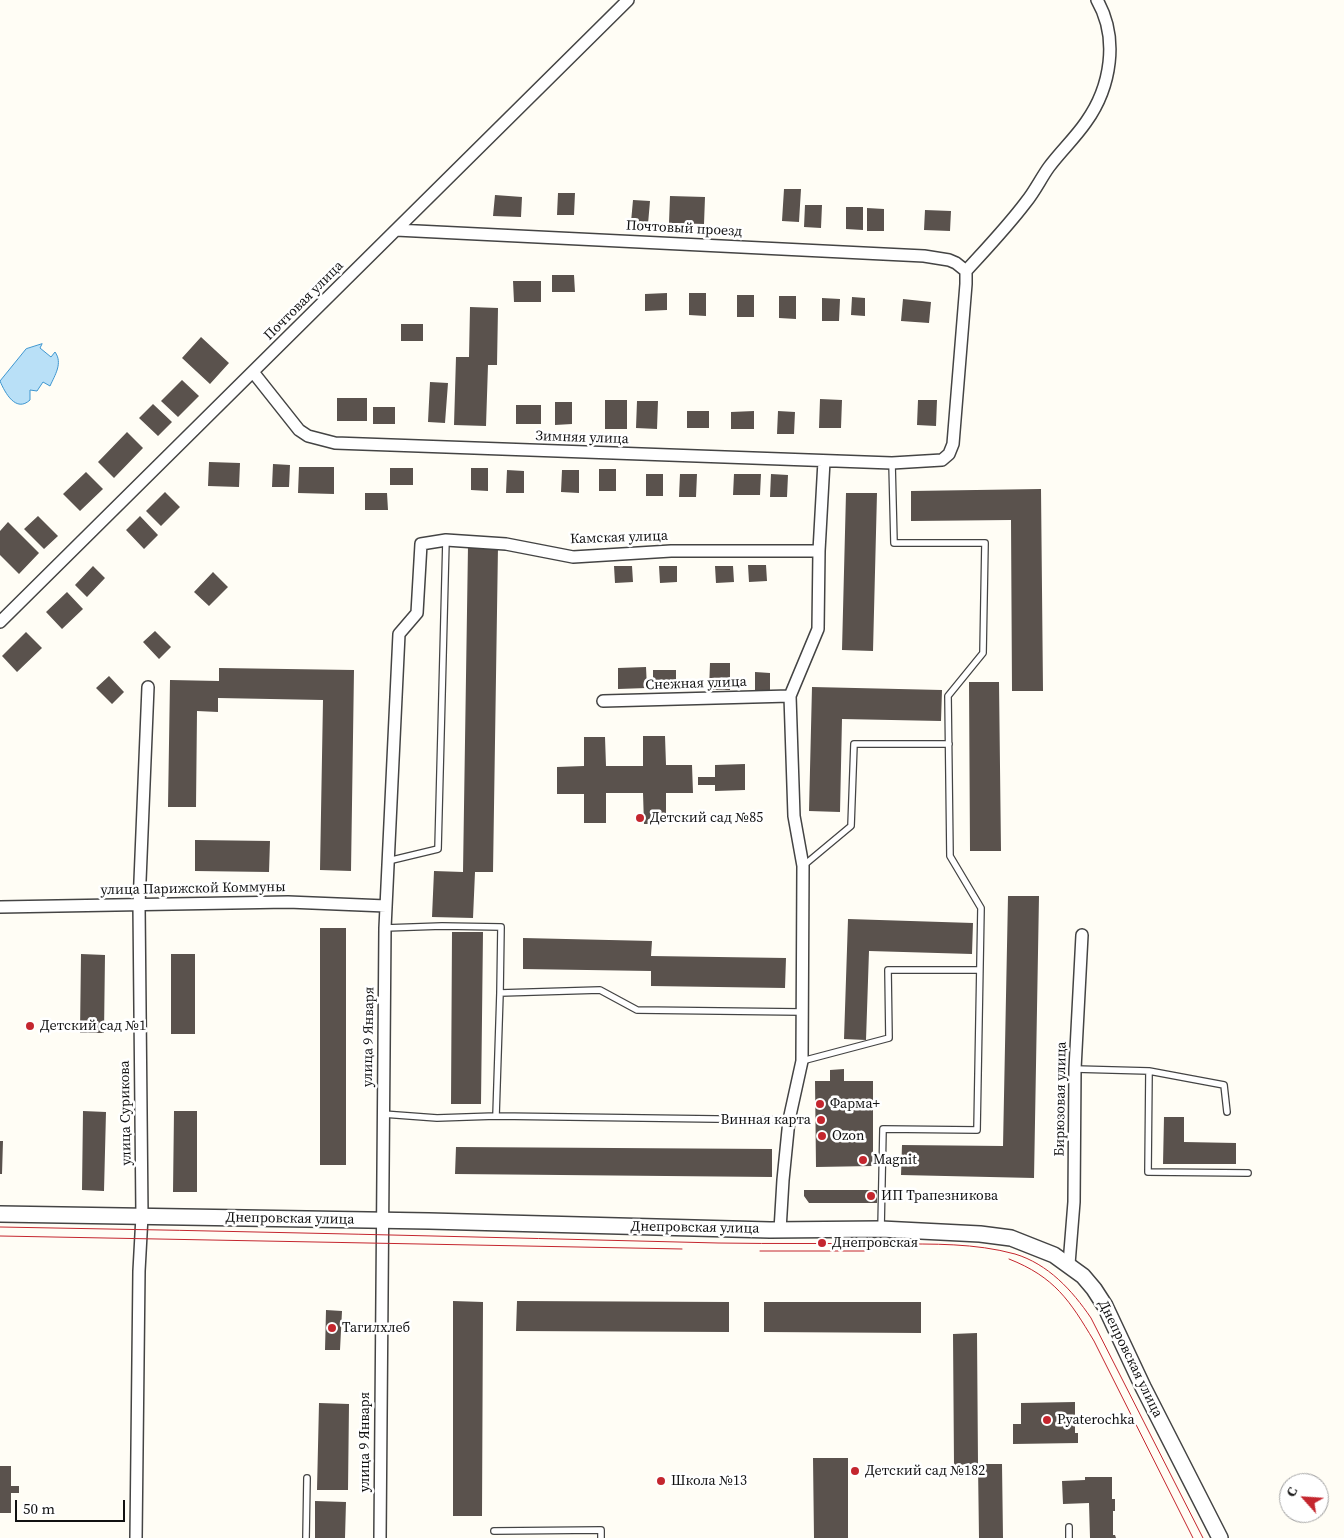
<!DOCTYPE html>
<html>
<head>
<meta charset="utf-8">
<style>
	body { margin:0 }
	#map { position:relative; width:1344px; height:1538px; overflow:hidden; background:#fffdf5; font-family:"Source Serif 4",serif }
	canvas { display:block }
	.north { position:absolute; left:1279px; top:1473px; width:50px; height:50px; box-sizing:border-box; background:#fff; border:1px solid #a0a0a0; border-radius:50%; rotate:296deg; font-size:14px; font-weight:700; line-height:20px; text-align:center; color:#111 }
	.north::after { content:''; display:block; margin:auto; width:18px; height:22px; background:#c4262e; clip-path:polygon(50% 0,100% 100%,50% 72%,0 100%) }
	.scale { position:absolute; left:15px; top:1500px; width:110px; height:22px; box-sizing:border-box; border:2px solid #111; border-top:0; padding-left:6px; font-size:15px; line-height:18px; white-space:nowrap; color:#111; -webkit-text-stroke:4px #fff; paint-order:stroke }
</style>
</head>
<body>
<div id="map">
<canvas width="1344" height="1538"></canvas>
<div class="north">С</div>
<div class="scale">50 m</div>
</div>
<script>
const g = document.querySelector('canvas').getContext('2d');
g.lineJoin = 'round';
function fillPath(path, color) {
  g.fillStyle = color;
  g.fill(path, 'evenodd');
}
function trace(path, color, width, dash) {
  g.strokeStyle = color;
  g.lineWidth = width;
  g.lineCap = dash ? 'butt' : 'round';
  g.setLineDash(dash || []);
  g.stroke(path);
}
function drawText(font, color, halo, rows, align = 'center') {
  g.font = font + ' "Source Serif 4",serif';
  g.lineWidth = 5;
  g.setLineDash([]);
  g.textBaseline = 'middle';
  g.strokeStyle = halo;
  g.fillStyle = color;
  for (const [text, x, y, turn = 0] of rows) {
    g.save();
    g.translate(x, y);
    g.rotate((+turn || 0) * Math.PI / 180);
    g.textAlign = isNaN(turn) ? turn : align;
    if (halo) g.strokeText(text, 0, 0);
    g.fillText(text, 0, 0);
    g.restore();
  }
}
const water = new Path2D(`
	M42 344 40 348 51 357 55 352C63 363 55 375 50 386L43 382 37 391 30 390V400C16 413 5 393 0 381L26 349Z`);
fillPath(water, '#b9e0f7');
trace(water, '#3f96cf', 1);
fillPath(new Path2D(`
	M784 189H801L799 222 782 221Z
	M558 193H575L574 215H557Z
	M495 195 522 197 521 217 493 216Z
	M670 196 705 197 704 224 669 223Z
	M633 200 650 201 648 224 631 222Z
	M805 205H822L821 228 804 227Z
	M846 207H863V230L846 229Z
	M867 208 884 209V231H867Z
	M925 210 951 211 950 231 924 230Z
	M552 275H574L575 292H552Z
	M513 281H541V302H514Z
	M667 293V310L645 311V294Z
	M689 293H706V316L689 315Z
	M737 295H754V317H737Z
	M779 296H796V319L779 318Z
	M852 297 865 298V316L851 315Z
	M822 298 840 299 839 321H822Z
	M903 299 931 302 929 323 901 321Z
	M470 307 498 308 497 365H488L486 426 454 425 456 357H469Z
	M401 324H423V341H401Z
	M201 337 229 363 210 384 182 358Z
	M182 380 199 396 178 417 161 401Z
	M430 382 448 383 445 423 428 422Z
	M337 398H367V421H337Z
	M820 399 842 400 841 428H819Z
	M605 400H627V429H605Z
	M918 400H937L936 426 917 425Z
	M637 401H658L657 429 636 428Z
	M555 402H572V424L555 425Z
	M153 404 172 422 158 436 139 418Z
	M516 405H541V424H516Z
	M373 407H395V424H373Z
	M687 411H709V428H687Z
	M754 411V429H731V412Z
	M778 411 795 412 794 434H777Z
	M127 432 143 448 114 478 98 462Z
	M209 462 240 463 239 487 208 486Z
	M273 464 290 465 289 487H272Z
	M299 467H334V494L298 493Z
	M390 468H413V485H390Z
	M471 468H488V491L471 490Z
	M599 469H616V491H599Z
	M507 470 524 471V493H506Z
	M562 470H579V493L561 492Z
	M86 472 103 489 80 511 63 494Z
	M646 474H663V496H646Z
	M680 474H697L696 497H679Z
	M734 474H761L760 495H733Z
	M771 474 788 475 787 497H770Z
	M1041 489 1043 691H1012L1011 520 911 521V491Z
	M165 492 180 507 161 526 146 511Z
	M365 493H387L388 510H365Z
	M846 493H877L873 651 842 650Z
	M38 516 58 536 44 549 24 529Z
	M140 516 158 535 144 549 126 530Z
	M8 522 39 553 19 574 0 555V531Z
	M468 546H498L493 872H475L473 918 432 917 434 871 463 872Z
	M748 565H766L767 581 749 582Z
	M93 566 105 578 87 597 75 585Z
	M614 566H632L633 582 615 583Z
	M659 566H677V582L660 583Z
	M715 566H733L734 582 716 583Z
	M213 572 228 587 209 606 194 592Z
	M67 592 83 609 62 629 46 612Z
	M155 631 171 647 159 659 143 642Z
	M26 632 42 648 17 672 2 656Z
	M710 663H730V690H709Z
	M646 667 647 688 618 689V668Z
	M219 668 354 670 351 871 320 870 323 700 218 698V712L197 711 196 807H168L170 680 219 681Z
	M653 670H676V687H653Z
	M755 672 770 673V692H755Z
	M109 676 124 692 112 704 96 688Z
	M969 682H999L1001 851H970Z
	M812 687 942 690 941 721 842 719 840 812 809 811Z
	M643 736H665L666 765H692L693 793H666V824H644L643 793H606V823H584V794H557V767L584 766V737H605L606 766H643Z
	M745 764V790L715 791V785H698V777H715V765Z
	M195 840 270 841 269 872 195 871Z
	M1008 896H1039L1034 1178 901 1175 902 1145 1003 1146Z
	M848 919 973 923 972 954 869 951 866 1040 844 1039Z
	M320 928H346V1165H320Z
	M452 932H483L481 1104H451Z
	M523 938 652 941 651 956 786 958 785 988 651 986V971L523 969Z
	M81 954 105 955 104 1033H80Z
	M171 954H195V1034H171Z
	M844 1069V1081H873V1166L816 1167 815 1081H830V1070Z
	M83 1111 106 1112 104 1191 82 1190Z
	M174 1111H197V1192H173Z
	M1164 1117H1184V1142L1236 1143V1164H1163Z
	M0 1141H3L2 1174H0Z
	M456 1147 772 1149V1177L455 1174Z
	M804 1190H877V1203H809L804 1196Z
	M453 1301 483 1302 482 1516H453Z
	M517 1301 729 1302V1332L516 1331Z
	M764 1302H921V1333L764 1332Z
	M326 1310 342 1311 340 1350H325Z
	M977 1333 978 1464 954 1465 953 1334Z
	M1075 1402V1433H1078V1443L1013 1444V1424H1021V1403Z
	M319 1403 349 1404 348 1490H317Z
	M813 1458H848V1538H814Z
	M978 1464H1002L1003 1538H979Z
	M0 1466H11V1486H19V1493H11V1513H0Z
	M1085 1477H1112V1499H1115V1511H1113V1535H1115L1116 1538H1090L1089 1503 1063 1504 1062 1481 1085 1480Z
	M315 1501 346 1502 345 1538H315Z`), '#5a524d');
const service = new Path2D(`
	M388 861 438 849 446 540
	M803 866 851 826 854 744H949
	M385 928 442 926 501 927 500 993
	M802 1061 889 1038 888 970H979
	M1075 1069 1149 1071 1148 1172 1248 1173
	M1149 1071 1224 1085 1227 1112
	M383 1114 437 1118 496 1116
	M789 1120 496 1116 500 993 600 990 637 1010 801 1012
	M881 1229 883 1129 977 1130 981 908 950 856 948 696 983 653 985 543H894L892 463
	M1069 1527V1538
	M494 1531 601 1530V1538
	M306 1538 307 1478`);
const minor = new Path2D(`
	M396 230 924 256 949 260 956 263 966 271
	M253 372 299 430 308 436 335 443 892 463 942 460 949 454 953 444 966 284V271C987 248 1008 226 1026 202 1035 191 1041 178 1049 167 1061 151 1075 138 1086 122 1111 87 1119 38 1097 0
	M0 622 628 0
	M603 701 790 696
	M0 907 288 902 386 906
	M780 1230 783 1180 789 1120 802 1061 803 866 794 816 790 696 818 629 819 551 824 461
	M1069 1264 1074 1202 1075 1069 1082 935
	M136 1538 139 1271 142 1216 139 905 148 687
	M380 1538 385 928 399 634 417 613 421 544 446 540 506 544 573 557 671 551H819`);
const tertiary = new Path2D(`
	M0 1214 429 1221 770 1230 881 1229 980 1234 1011 1238 1054 1255 1083 1276 1094 1289 1105 1306 1143 1387 1220 1538`);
trace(service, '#444', 8);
trace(minor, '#444', 14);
trace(tertiary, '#444', 18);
trace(service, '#fff', 5.5);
trace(minor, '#fff', 11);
trace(tertiary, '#fff', 15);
trace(new Path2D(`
	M0 1227C239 1231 479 1237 718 1243 776 1244 834 1243 892 1244 933 1244 975 1243 1015 1254 1048 1264 1072 1290 1091 1318L1203 1538
	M0 1236 682 1249
	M760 1251H865
	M1009 1259C1055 1277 1070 1301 1094 1341L1193 1538`), '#c4262e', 1);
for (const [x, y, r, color] of [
	[640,818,5,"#c4262e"],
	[30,1026,5,"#c4262e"],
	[820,1104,5,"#c4262e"],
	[821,1120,5,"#c4262e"],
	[822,1136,5,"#c4262e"],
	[863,1160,5,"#c4262e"],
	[871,1196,5,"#c4262e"],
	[822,1243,5,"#c4262e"],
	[332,1328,5,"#c4262e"],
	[1047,1420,5,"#c4262e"],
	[855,1471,5,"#c4262e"],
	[661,1481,5,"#c4262e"]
]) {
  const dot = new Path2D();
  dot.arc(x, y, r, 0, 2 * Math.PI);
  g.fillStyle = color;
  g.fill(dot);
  trace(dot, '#fff', 2);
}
drawText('14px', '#111', '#fff', [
	["Почтовый проезд",684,229,3],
	["Почтовая улица",304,301,-45],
	["Зимняя улица",582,438,2],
	["Камская улица",619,538,-2],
	["Снежная улица",696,684,-2],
	["улица Парижской Коммуны",193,889,-1],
	["улица 9 Января",369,1037,-89],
	["Бирюзовая улица",1061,1099,-89],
	["улица Сурикова",126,1113,-91],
	["Днепровская улица",290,1219,1],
	["Днепровская улица",695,1228,1],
	["Днепровская улица",1130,1359,64],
	["улица 9 Января",365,1442,-90]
]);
drawText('14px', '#111', '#fff', [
	["Детский сад №85",650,818],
	["Детский сад №1",40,1026],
	["Фарма+",830,1104],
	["Винная карта",811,1120,"right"],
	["Ozon",832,1136],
	["Magnit",873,1160],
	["ИП Трапезникова",881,1196],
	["Днепровская",832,1243],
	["Тагилхлеб",342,1328],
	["Pyaterochka",1057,1420],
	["Детский сад №182",865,1471],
	["Школа №13",671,1481]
], 'left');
</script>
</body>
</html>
